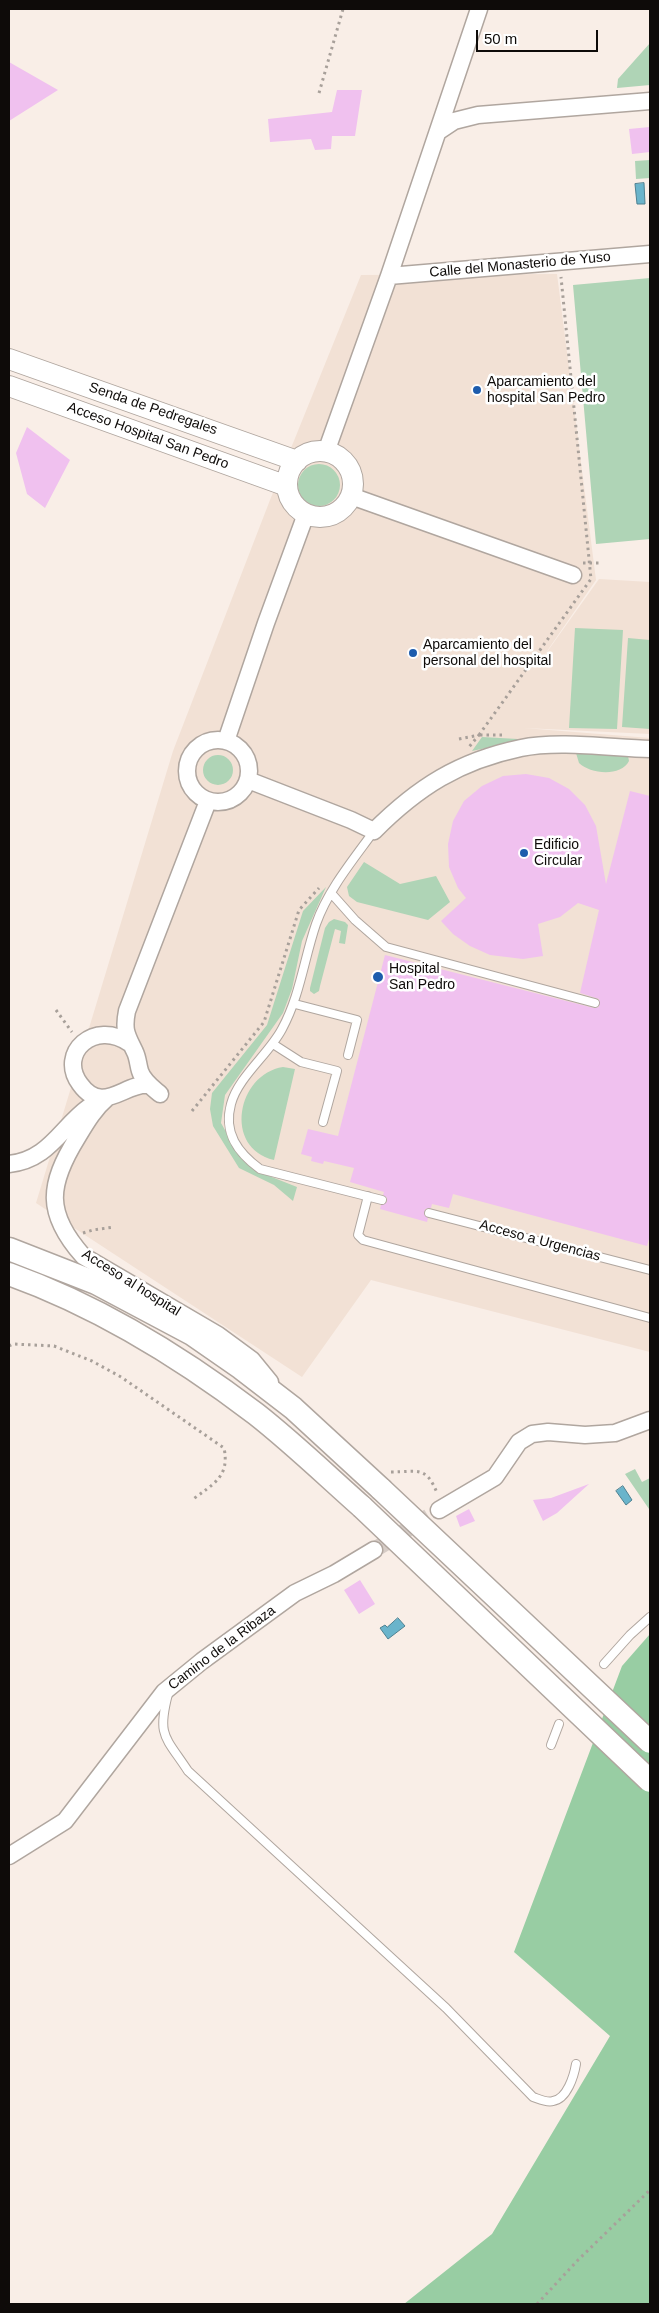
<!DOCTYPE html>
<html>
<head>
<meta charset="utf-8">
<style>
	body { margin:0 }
	#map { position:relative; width:659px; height:2313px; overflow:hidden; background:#f9eee7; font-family:Helvetica,sans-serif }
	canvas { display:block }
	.frame { position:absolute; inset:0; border:10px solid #0e0b09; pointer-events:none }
	.scale { position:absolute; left:476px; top:30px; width:122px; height:22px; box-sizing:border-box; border:2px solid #0e0b09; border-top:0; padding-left:6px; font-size:15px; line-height:18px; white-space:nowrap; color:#0e0b09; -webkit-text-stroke:4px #fff; paint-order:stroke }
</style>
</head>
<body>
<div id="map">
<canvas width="659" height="2313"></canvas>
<div class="frame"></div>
<div class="scale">50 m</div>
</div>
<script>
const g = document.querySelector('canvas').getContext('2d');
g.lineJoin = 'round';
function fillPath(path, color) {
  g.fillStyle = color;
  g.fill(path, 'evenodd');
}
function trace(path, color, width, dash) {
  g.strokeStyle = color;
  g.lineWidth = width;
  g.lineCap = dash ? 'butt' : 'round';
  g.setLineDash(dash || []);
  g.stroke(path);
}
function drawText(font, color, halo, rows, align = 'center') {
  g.font = font + ' Helvetica,sans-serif';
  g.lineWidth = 5;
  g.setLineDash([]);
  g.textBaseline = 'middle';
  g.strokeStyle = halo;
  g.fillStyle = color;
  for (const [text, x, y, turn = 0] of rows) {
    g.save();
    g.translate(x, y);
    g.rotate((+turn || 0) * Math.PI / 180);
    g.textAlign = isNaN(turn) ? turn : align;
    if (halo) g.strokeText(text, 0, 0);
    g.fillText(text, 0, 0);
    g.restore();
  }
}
fillPath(new Path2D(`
	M557 274 596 580 532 673 599 579 650 582V734L524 728 650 738V1352L371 1280 302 1377 36 1203 173 751 270 500 361 275Z`), '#f2e1d5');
fillPath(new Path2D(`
	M650 43V85L617 88 618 79Z
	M650 160V178L636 179 635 161Z
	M650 278V539L596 544 573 285Z
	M298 485a21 21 0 1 1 42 0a21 21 0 1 1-42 0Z
	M575 628 623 630 617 729 569 728Z
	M628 638 650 640V729L622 727Z
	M482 737 518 739 519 741 472 751Z
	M576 753 623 754 628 756 629 761C621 777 590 774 579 763Z
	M203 770a15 15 0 1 1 30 0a15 15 0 1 1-30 0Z
	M364 862 400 884 436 876 450 902 428 920 357 902 349 896 347 887Z
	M326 887 302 941 292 989 283 1013 225 1095 221 1123 238 1153 254 1170 297 1187 293 1201 274 1185 239 1168 213 1126 210 1109 212 1093 267 1025 303 911Z
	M334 919 345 922 348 925 345 944 339 943 341 931 335 929 320 986 319 991 314 994 310 991V988L325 928 329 922Z
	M283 1067 295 1069 274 1160C223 1148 237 1074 283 1067Z
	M635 1469 642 1482 650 1478 649 1509 625 1474Z`), '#afd4b6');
fillPath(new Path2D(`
	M650 1634V2304H404L492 2234 610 2036 514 1952 622 1666Z`), '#98cda3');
const water = new Path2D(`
	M644 183 645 204H637L635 184Z
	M623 1486 632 1500 626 1505 616 1491Z
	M398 1618 405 1626 388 1639 380 1628 385 1625 387 1627Z`);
fillPath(water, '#6ab4cb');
trace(water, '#4e8191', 1);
fillPath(new Path2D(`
	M9 62 58 90 9 121Z
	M337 90H362L355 136H332L331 149 315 150 311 139 270 142 268 119 332 112Z
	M650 127V152L632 154 629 129Z
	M27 427 70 460 45 508 27 494 16 453Z
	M526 774 549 778 569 789 585 805 596 826 606 884 630 791 650 796V1235L647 1246 453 1194 449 1208 432 1204 431 1208 425 1209 424 1214 428 1218 427 1222 380 1209 381 1205 387 1202V1198L383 1195 384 1192 350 1182 354 1168 324 1161 323 1164 311 1161 312 1157 301 1154 308 1129 338 1136 385 955 594 1008 599 1007V999L580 993 599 910 578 903 560 917 538 924 543 956 523 959 490 955 470 946 453 934 441 921 466 898 458 888 449 867 448 844 453 821 464 801 482 786 503 776Z
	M589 1484 557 1513 543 1521 533 1500 551 1498Z
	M469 1509 475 1521 460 1527 456 1516Z
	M360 1580 375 1604 359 1614 344 1590Z`), '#f0c1ef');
trace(new Path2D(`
	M374 1550 439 1510`), '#d6ccc6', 16, [16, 8]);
const service = new Path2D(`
	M374 831C353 860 328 890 316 924 304 959 300 996 282 1029 269 1054 238 1077 231 1104 223 1133 238 1153 260 1169L382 1200
	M331 893 355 920 386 947 595 1003
	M295 1004 357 1020 348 1055
	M273 1044 301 1062 337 1071 323 1122
	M368 1196 358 1235 363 1240 650 1318
	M429 1213 650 1270
	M604 1664 630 1635 650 1617
	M168 1694C157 1736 165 1736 188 1771L446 2008 533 2097C539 2099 547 2103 553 2101 567 2099 574 2076 576 2064
	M551 1745 559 1724`);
const minor = new Path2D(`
	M439 131 454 121 478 115 650 101
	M389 276 650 254
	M326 452 389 276 479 9
	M351 496 573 575
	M187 771a31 31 0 1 1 62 0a31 31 0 1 1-62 0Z
	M226 741 266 623 306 514
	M248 780 351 820 374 831C418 787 459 761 521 748 558 740 612 748 650 749
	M129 1043C95 1019 57 1053 80 1084 103 1116 125 1082 149 1085
	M160 1094C153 1088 143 1081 140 1071 138 1065 138 1058 135 1052 127 1035 123 1031 127 1011L208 801
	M107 1098C94 1109 86 1123 77 1138 48 1185 45 1213 83 1256L218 1335 252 1360 270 1382
	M9 1164C49 1160 61 1127 89 1107
	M439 1510 495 1477 519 1442 532 1434 548 1432 585 1435 615 1433 650 1420
	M9 1856 65 1821 164 1692 202 1661 295 1593 334 1574 374 1550`);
const tertiary = new Path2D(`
	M9 359 297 461
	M9 386 287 486
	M287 484a33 33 0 1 1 66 0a33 33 0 1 1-66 0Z`);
const secondary = new Path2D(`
	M9 1249 96 1283 192 1334 241 1368 293 1408 381 1489
	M9 1274C98 1306 181 1357 256 1414 293 1443 327 1476 362 1507`);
trace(service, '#b0a69f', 10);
trace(minor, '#b0a69f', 19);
trace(tertiary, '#b0a69f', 22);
trace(secondary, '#b0a69f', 25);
trace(new Path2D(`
	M319 93 343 9
	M583 563H599
	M479 735 591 579 561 277
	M480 735H504
	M459 739 479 735 469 747
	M56 1010 72 1032
	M192 1111 264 1022 299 910 319 888
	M83 1233 93 1230 114 1227
	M9 1346 13 1344 54 1346 92 1361 121 1377 224 1448C230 1477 213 1484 192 1500
	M391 1472C417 1472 426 1465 437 1493
	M537 2304 578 2260 650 2190`), '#a8a09a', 3, [2.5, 4]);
trace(service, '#fff', 8);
trace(minor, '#fff', 16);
trace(tertiary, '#fff', 20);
trace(secondary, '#fff', 22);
const secondaryBridge = new Path2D(`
	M381 1489 650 1742
	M362 1507 650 1781`);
trace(secondaryBridge, '#b0a69f', 25, []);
trace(secondaryBridge, '#fff', 22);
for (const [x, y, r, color] of [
	[477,390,5,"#1d5cad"],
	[413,653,5,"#1d5cad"],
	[524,853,5,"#1d5cad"],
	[378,977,6,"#1d5cad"]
]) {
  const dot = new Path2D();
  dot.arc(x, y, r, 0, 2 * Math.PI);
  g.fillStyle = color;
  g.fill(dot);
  trace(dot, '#fff', 2);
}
drawText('14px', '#0e0b09', '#fff', [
	["Calle del Monasterio de Yuso",520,265,-5],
	["Senda de Pedregales",153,409,19],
	["Acceso Hospital San Pedro",148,436,20],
	["Acceso a Urgencias",540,1241,15],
	["Acceso al hospital",131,1283,32],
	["Camino de la Ribaza",222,1648,-37]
]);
drawText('14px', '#0e0b09', '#fff', [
	["Aparcamiento del",487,382],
	["hospital San Pedro",487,398],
	["Aparcamiento del",423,645],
	["personal del hospital",423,661],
	["Edificio",534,845],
	["Circular",534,861],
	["Hospital",389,969],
	["San Pedro",389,985]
], 'left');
</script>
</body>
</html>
